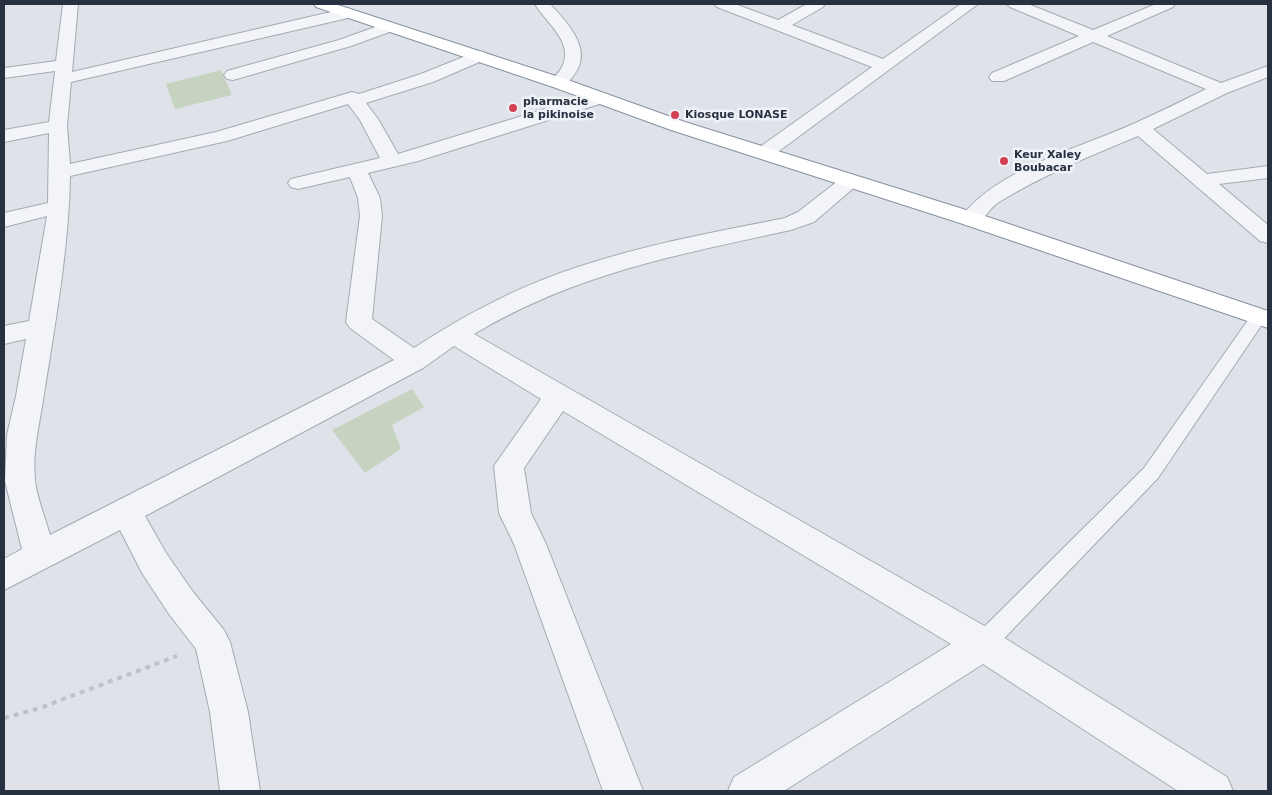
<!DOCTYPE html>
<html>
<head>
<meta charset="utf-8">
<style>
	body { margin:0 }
	#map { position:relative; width:1272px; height:795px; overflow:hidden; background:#dfe3e9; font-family:"DejaVu Sans",sans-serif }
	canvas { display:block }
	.frame { position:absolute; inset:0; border:5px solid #283141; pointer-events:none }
</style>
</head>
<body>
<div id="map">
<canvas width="1272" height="795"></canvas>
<div class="frame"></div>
</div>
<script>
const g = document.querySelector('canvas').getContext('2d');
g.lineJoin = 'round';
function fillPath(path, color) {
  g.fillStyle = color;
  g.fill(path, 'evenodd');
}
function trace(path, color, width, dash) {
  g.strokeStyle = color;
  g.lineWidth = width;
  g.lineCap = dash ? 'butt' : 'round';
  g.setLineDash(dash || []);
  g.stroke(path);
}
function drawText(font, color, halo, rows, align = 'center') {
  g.font = font + ' "DejaVu Sans",sans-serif';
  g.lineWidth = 5;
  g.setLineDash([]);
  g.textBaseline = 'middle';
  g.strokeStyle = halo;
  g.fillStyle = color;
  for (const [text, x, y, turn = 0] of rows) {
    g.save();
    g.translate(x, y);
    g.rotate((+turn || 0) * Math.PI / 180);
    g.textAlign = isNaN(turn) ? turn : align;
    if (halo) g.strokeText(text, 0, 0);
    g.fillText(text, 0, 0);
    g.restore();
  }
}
fillPath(new Path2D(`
	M221 70 232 95 175 109 166 84Z
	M412 389 424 407 392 425 401 449 365 473 332 430Z`), '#c5d3c0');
const service = new Path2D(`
	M1259 312 1265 313 1267 317 1158 478 991 652 983 655 975 652 972 644 975 636 1144 468 1253 313Z`);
const minor = new Path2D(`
	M63 4H78L72 72 348 8 356 13 348 18 71 82 67 126 70 164 216 132 352 92 359 94 421 74 478 51 484 52 486 56 484 60 433 82 366 103 378 119 398 154 594 94H606L609 98 606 102 418 161 368 173 380 198 382 216 372 319 414 348C466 314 521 285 581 266 647 244 716 232 785 218L798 212 843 177 850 175 857 177 860 181 857 185 814 222 791 230C677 255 576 273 474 334L995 632 1227 777 1233 791H1178L983 664 784 791H728L734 777 951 644 563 411 524 468 531 513 546 544 643 791H603L514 544 499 513 494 466 541 399 454 346 423 368 145 516 166 553 193 592 224 630 230 642 248 712 260 791H220L210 712 196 649 169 614 142 573 120 530 4 590V559L22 549 5 481 7 435 16 396 26 339 4 344V326L29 321 47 216 4 227V213L48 203 49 133 4 142V130L49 122 55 71 4 78V68L56 61ZM348 104 360 120 380 158 291 179 288 183 291 187 298 189 350 177 358 198 360 216 346 322 350 328 394 360 50 535C45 517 37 498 35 480 32 450 40 423 44 394 55 325 69 246 70 176L227 141Z
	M535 4H550C563 18 586 41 580 63 578 72 570 79 565 87H553L550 83C554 78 559 72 562 67 575 42 545 22 535 4Z
	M714 4H735L778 20 807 4H825L823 7 792 25 883 59 961 4H978L771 157H757L754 153 757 149 872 67 717 7Z
	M1007 4H1028L1093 30 1156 4H1175L1173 7 1107 36 1221 83 1268 66V77L1227 93 1153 129 1207 174 1268 166V178L1219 184 1268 225V243L1260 241 1138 136C1090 156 1043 175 999 202 985 211 983 229 963 224L960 219C994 170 1080 148 1133 124 1158 113 1182 101 1206 89L1093 42 1004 81H992L989 77 992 73 1079 36 1010 7Z
	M389 22 397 27 395 30 351 46 233 80 227 79 224 75 227 71 339 40Z`);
const trunk = new Path2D(`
	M314 4H335L565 79 685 122 979 214 1268 311V328L963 224 671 130 553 87 316 7Z`);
trace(service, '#a4aab3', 2);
trace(minor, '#a4aab3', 2);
trace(trunk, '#8690a0', 2);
trace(new Path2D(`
	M4 718 40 708 177 656`), '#bdc1c8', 4, [5, 5]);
fillPath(service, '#f2f4f7');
fillPath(minor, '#f2f4f7');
fillPath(trunk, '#fff');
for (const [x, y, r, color] of [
	[513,108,5,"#d34054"],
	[675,115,5,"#d34054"],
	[1004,161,5,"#d34054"]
]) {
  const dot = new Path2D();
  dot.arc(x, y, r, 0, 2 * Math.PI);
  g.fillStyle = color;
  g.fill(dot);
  trace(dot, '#eff2f7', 2);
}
drawText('bold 11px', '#283141', '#eff2f7', [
	["pharmacie",523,102],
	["la pikinoise",523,115],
	["Kiosque LONASE",685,115],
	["Keur Xaley",1014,155],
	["Boubacar",1014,168]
], 'left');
</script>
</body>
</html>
